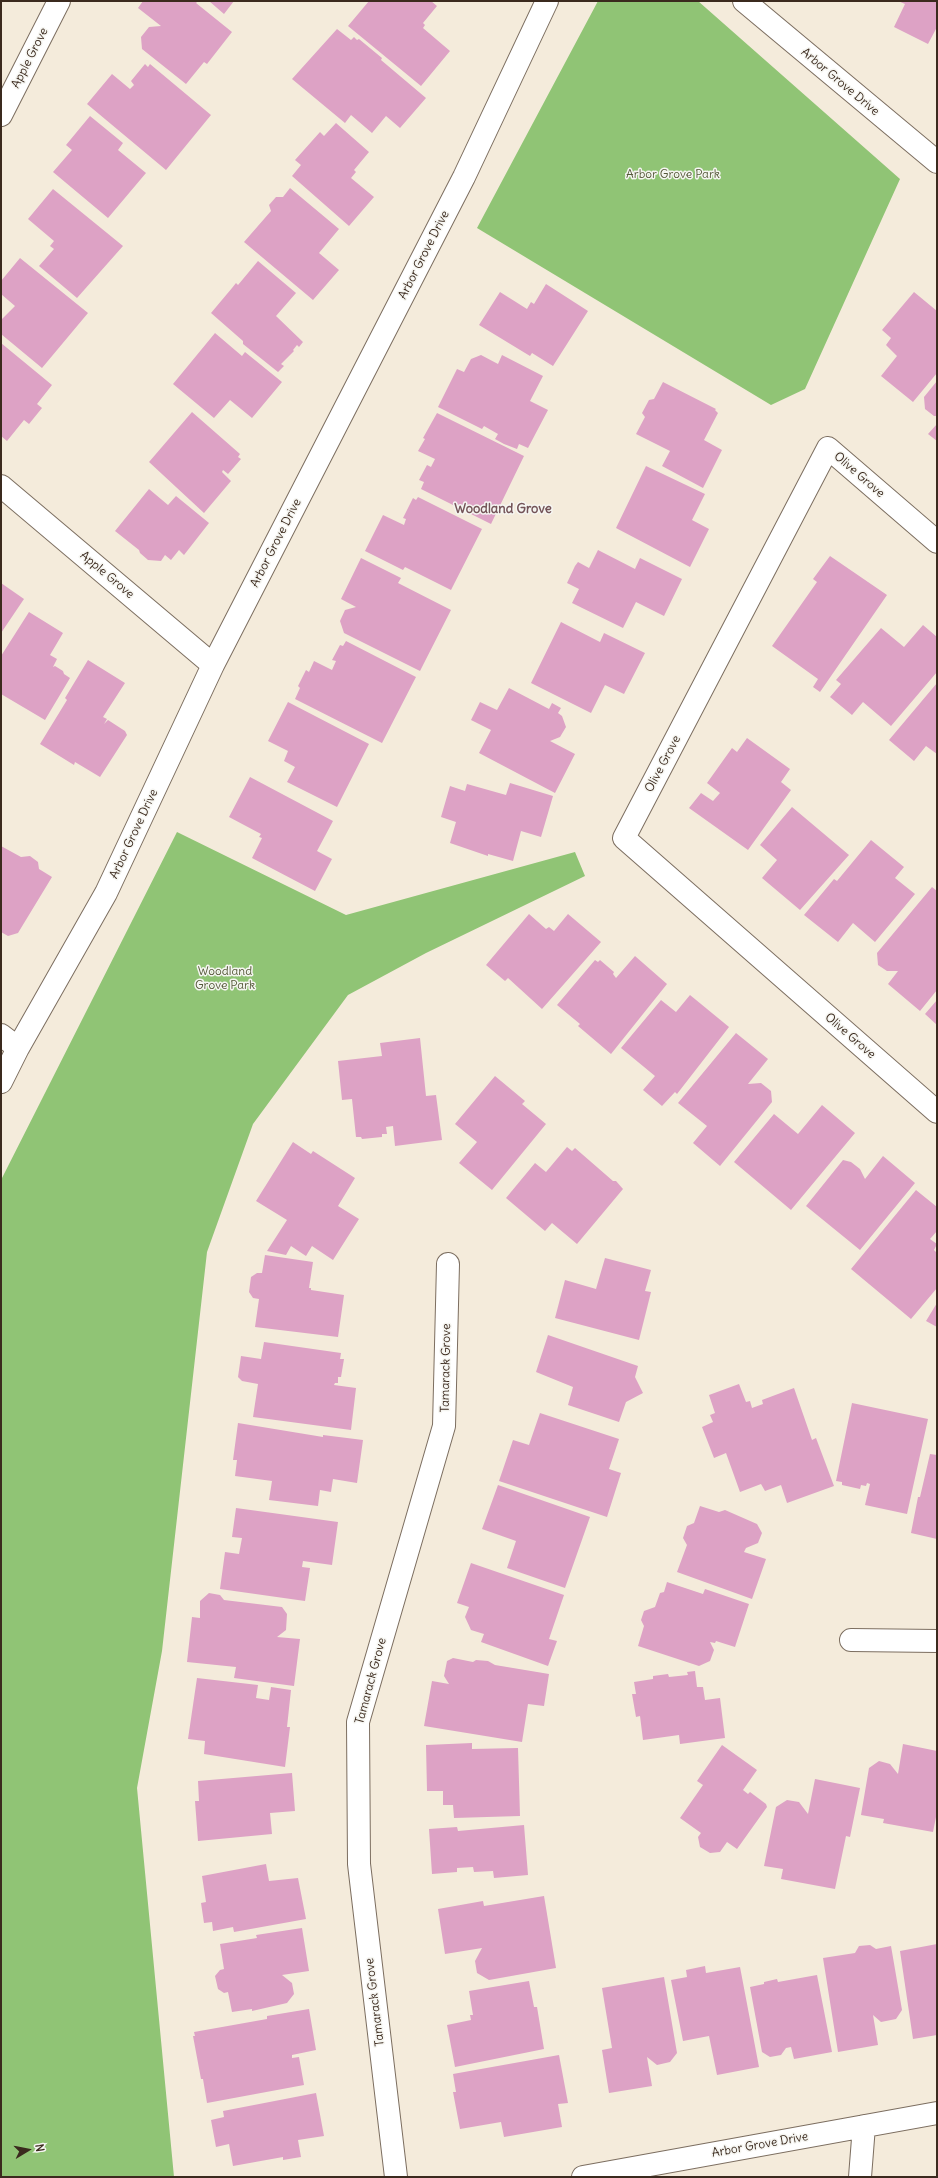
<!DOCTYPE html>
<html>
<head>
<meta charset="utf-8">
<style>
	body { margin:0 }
	#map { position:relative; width:938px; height:2178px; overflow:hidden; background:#f4ebdb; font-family:Delius,sans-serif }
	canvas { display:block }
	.frame { position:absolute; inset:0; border:2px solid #3b2a1e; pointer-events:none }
	.north { position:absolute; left:8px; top:2130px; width:40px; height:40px; -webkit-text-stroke:3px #f6f6f2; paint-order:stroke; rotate:80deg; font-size:11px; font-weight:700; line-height:16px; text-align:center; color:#3b2a1e }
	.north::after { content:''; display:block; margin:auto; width:14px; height:18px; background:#3b2a1e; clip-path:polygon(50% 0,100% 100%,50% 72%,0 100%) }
</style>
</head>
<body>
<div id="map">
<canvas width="938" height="2178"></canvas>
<div class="frame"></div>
<div class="north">N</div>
</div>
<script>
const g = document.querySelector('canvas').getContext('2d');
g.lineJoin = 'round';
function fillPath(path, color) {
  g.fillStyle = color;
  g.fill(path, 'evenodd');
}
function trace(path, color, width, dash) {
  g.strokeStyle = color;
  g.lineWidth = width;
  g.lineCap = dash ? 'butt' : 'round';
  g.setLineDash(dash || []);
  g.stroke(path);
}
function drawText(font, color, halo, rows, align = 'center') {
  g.font = font + ' Delius,sans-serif';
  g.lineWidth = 3;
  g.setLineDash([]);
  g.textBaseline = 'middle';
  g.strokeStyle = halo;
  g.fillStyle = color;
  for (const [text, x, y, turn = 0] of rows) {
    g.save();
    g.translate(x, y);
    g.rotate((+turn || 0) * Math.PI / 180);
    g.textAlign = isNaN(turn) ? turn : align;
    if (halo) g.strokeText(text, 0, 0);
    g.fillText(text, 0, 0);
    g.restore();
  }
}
fillPath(new Path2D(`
	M598 1H698L900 179 805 389 771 405 477 228Z
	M177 832 346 915 575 852 585 876 426 953 348 995 253 1124 207 1252 162 1651 137 1788 174 2177H1V1180Z`), '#90c475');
fillPath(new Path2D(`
	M143 1H198L196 3 232 32 207 64 204 62 186 84 142 49 141 37 149 27 161 26 138 8Z
	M209 1H234L224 14Z
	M369 1H431L437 6 423 23 425 25 423 28 450 51 421 86 348 26Z
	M898 1H937V27L928 44 894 27 905 4Z
	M337 29 351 40 354 37 357 40 359 39 382 58 381 60 426 98 400 128 386 116 372 133 351 115 345 123 292 79Z
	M145 64 148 67 150 64 211 115 166 170 87 104 112 74 130 89 134 85 131 81Z
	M90 116 123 143 118 150 146 173 108 218 53 172 72 150 66 145Z
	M336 123 369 152 354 170 356 172 351 178 374 197 349 226 292 176 301 165 295 160 320 132 324 136Z
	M290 188 339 229 319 253 339 270 313 300 244 242 271 211 269 205 276 197H283Z
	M53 189 123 246 77 298 39 266 54 249 50 246 54 241 28 219Z
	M20 258 88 313 42 368 1 334V320L15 306 1 294V281Z
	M258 261 296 293 276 316 303 342 299 347 297 345 293 350 294 351 281 364 284 366 278 372 243 344V341L211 313 232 288 236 283 238 285Z
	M546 284 588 311 553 366 532 353 530 356 479 325 500 292 527 309 531 302 534 304Z
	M914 292 937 311V373L913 402 881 376 897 356 886 345 891 338 882 330Z
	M215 333 242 356 245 352 282 382 252 418 230 400 214 418 173 384Z
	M1 343 52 385 37 404 42 408 29 424 24 420 7 441 1 436Z
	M481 355 498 364 502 355 543 376 530 401 548 410 528 448 519 444 517 449 504 444 495 439 498 434 484 426 482 429 438 407 457 369 464 372 471 359Z
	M937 381V416H934L925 409 924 397Z
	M663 382 716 409 715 410 718 413 704 440 722 450 703 488 662 466 670 451 636 434 645 417 642 413 649 400 654 399Z
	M192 412 240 454 238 457 241 459 228 474 223 470 222 472 231 481 204 513 149 462Z
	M437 413 524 456 491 524 421 489 424 482 419 480 427 465 431 467 435 459 418 451 425 439 423 438Z
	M937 424V441L928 434Z
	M646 466 705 494 692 520 709 529 690 567 616 528Z
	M149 489 168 505 176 496 209 523 184 555 179 550 171 560 165 555 161 561 148 560 140 553 139 550 115 531Z
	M418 497 482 529 451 590 405 567 403 570 365 551 383 515 404 525 406 519 403 518 413 498 416 500Z
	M598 550 635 569 640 558 682 579 664 616 636 602 623 628 572 603 579 589 567 583 575 566 578 562 589 568Z
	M830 556 887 595 820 692 813 687 818 679 772 646 817 582 813 579Z
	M361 558 401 578 398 583 451 610 420 671 344 633 340 621 345 610 356 607 341 599Z
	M1 583 24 599 1 633Z
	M29 612 63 633 50 655 57 659 53 667 55 666 63 671 64 674 70 678 45 720 1 694V656Z
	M561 622 600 642 604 633 645 653 624 694 605 685 591 713 531 683Z
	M923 625 937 637V672L891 726 863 702 852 715 830 697 841 684 836 680 881 628 904 647Z
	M346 641 416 677 382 743 295 699 300 688 298 686 306 670 309 672 314 661 332 670 336 661 332 660 340 645 343 646Z
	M88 660 125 683 103 717 107 719 104 724 108 720 125 731 127 735 100 777 75 762 74 765 40 744 67 700 65 698Z
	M937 683V754L926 746 914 761 889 740Z
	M509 688 549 709 552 703 561 708 558 713 562 716 566 727 560 737 550 741 575 754 555 793 479 753 491 730 471 720 480 702 497 710Z
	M288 702 369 744 337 807 287 782 295 767 284 761 288 751 268 741Z
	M747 738 790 769 781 782 791 790 748 850 689 808 701 793 713 801 720 793 707 783 732 748 737 752Z
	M250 777 333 821 317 851 332 859 315 891 252 858 262 838 259 837 261 834 229 817Z
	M510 783 553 796 541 837 521 831 513 861 488 854V856L450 843 456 822 441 817 450 786 465 791 467 784 506 795Z
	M792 807 849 855 800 910 762 878 777 860 760 845Z
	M871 840 904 867 895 878 915 894 875 942 853 923 838 942 804 915 834 879 837 881Z
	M1 846 21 857 30 856 38 862 39 869 52 877 18 933 8 936 1 932Z
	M932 887 937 891V990L920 1011 888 984 898 971H887L878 965 877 953Z
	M529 914 546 929 549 927 554 931 568 914 601 942 542 1009 508 978 505 981 486 965Z
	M635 956 667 984 611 1054 578 1026 580 1024 557 1005 595 960 598 962 600 960 614 972 613 974 616 978Z
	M690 995 729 1027 677 1094 675 1092 662 1106 643 1090 655 1076 621 1048 661 1000 676 1012Z
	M937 1000V1025L925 1014Z
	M736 1033 768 1059 748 1084 761 1083 771 1091 772 1102 720 1166 693 1143 707 1126 678 1103Z
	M420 1038 426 1096 436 1095 442 1140 395 1146 393 1126 386 1127 387 1134H382V1137L362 1139 361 1137H356L352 1099 342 1100 338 1061 382 1056 380 1043Z
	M495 1076 525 1101 522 1104 546 1124 492 1190 459 1163 477 1142 455 1124Z
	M822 1105 855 1133 791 1210 734 1162 774 1114 798 1134Z
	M293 1142 311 1154 313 1151 355 1178 338 1206 359 1219 333 1260 312 1246 306 1256 291 1246 286 1255 267 1251 287 1220 256 1201Z
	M567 1147 572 1151 575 1148 613 1181H616L623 1189 577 1244 552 1223 545 1231 506 1198 535 1163 546 1172Z
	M883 1156 915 1183 860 1250 806 1206 843 1160 851 1162 860 1169 865 1179Z
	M916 1190 937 1207V1231L930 1239 937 1244 934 1250 937 1253V1288L911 1319 851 1269Z
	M265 1255 313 1262 309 1288H311V1290L344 1295 338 1337 255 1327 259 1299 253 1298 249 1292 251 1277 257 1273H262Z
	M605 1258 651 1270 645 1291 651 1292 639 1340 555 1318 565 1280 596 1289Z
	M937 1303V1327L926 1321Z
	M548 1335 638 1366 635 1377 643 1393 626 1402 619 1422 568 1405 573 1387 536 1372Z
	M264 1342 341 1353 340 1359H344L341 1377H338V1383H335L334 1385 356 1388 351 1430 253 1417 258 1384 242 1381 238 1377 241 1356 261 1359Z
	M739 1384 746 1402 750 1401 752 1408 763 1404 762 1400 794 1388 812 1440 816 1438 834 1486 787 1503 781 1485 765 1491 761 1484 740 1492 726 1453 714 1458 702 1427 713 1422 710 1415 715 1413 709 1395Z
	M852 1403 928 1419 907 1514 865 1505 870 1484 867 1483 866 1486 861 1485 860 1489 842 1485V1482L836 1481Z
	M540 1413 619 1439 609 1469 621 1473 607 1517 499 1481 513 1440 529 1445Z
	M238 1423 323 1437V1435L363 1440 357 1483 333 1479 331 1492 320 1490 318 1506 269 1500 272 1481 235 1476 237 1460H233Z
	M930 1454 937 1455V1539L911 1533 918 1497H920Z
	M498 1485 590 1517 565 1588 507 1568 516 1541 482 1529Z
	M700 1506 719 1512 725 1510 757 1524 762 1533 758 1543 746 1548 744 1552 766 1559 752 1599 677 1572 687 1545 683 1538 687 1526 694 1523Z
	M236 1508 338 1522 332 1565 303 1561 302 1567 310 1568 305 1601 220 1589 225 1552 239 1554 242 1538 232 1537Z
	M471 1563 564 1595 549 1639 557 1641 548 1666 481 1642 484 1634 471 1630 465 1617 469 1607 457 1603Z
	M667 1582 703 1594 705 1589 749 1604 735 1647 716 1641 715 1643 710 1642 714 1650 710 1661 699 1666 638 1646 644 1626 641 1620 644 1611 655 1607 660 1593 664 1592Z
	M209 1593 220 1595 224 1600 282 1607 287 1614 286 1630 277 1637 300 1639 294 1686 234 1678 236 1667 187 1662 192 1617 200 1618V1601Z
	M453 1658 473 1662 476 1660 488 1661 495 1665 549 1674 544 1706 528 1704 522 1742 424 1726 432 1681 449 1684 444 1676 447 1661Z
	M695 1671 697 1687H703L705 1700 720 1698 725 1738 680 1744 679 1735 643 1740 640 1716 636 1717 632 1694H636L634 1682 653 1679V1676L668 1674 669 1677 688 1675 687 1672Z
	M197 1678 258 1685 256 1698 269 1700 271 1687 291 1690 287 1727H290L285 1767 204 1754 205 1741 188 1739Z
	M472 1743V1749L518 1748 520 1816 454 1818 453 1805H443V1791H427L426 1745Z
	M903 1744 937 1751V1812L933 1832 883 1823 884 1819 861 1815 869 1768 879 1761 890 1764 898 1774Z
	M722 1745 757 1770 743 1790 748 1794 750 1792 766 1804 767 1807 737 1849 727 1842 720 1852 710 1853 700 1847 698 1837 701 1833 680 1818 703 1785 697 1781Z
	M292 1773 295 1811 270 1813 272 1834 198 1841 195 1801H199L198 1781Z
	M815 1779 860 1788 850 1837 846 1836 835 1889 781 1879 783 1869 764 1866 776 1807 787 1800 799 1802 808 1814Z
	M524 1825 528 1875 494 1878 493 1871 474 1872 473 1867 457 1868V1872L432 1874 429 1829 457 1827 458 1831Z
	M266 1864 269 1881 298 1878 306 1919 234 1932 233 1927 213 1931 212 1922 204 1923 201 1903 206 1902 202 1876Z
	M544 1896 556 1968 489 1980 477 1973 475 1961 482 1948 445 1954 438 1909 483 1901 484 1906Z
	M302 1928 309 1971 282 1975 292 1983 294 1994 287 2003 252 2011V2009L232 2012 228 1992 224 1993 218 1989 215 1976 220 1970 224 1969 220 1944 257 1938 256 1935Z
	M937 1944V2035L913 2039 900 1951Z
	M870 1945 876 1949 891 1946 902 2010 896 2019 881 2022 873 2015 878 2045 838 2052 823 1958 855 1953 859 1946Z
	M705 1966 706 1973 740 1967 759 2067 717 2075 709 2036 683 2041 671 1980 687 1977 686 1970Z
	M817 1975 832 2052 794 2059 791 2047 786 2048 781 2055 770 2057 762 2052 750 1987 764 1984V1982L777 1979 778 1982Z
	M664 1977 677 2053 670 2062 657 2065 647 2057 652 2086 609 2093 602 2050 612 2048 602 1988Z
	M529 1981 534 2007H537L544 2049 455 2067 447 2025 471 2020 470 2015H473L469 1991Z
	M309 2009 316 2050 292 2055V2058L299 2057 304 2085 207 2103 203 2079H201L193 2036H195L194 2032 267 2019V2016Z
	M559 2055 568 2103 558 2104 562 2127 504 2137 501 2122 460 2129 453 2092H456L453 2074Z
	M316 2093 324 2136 298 2140 301 2157 283 2160V2157L233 2166 229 2144 216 2147 211 2120 224 2117 223 2111Z`), '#dda2c5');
const minor = new Path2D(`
	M744 1 937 162
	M1 115 59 1
	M1 486 213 665
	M937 542 828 448 624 838 937 1112
	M1 1035 18 1048
	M1 1082 18 1048 106 893 213 665 464 177 547 1
	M851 1640 937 1641
	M396 2177 359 1864 358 1722 444 1426 448 1264
	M583 2177 937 2113
	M860 2177 864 2126`);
trace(minor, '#7c6e60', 24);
trace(minor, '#fff', 22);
drawText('12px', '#3b2a1e', '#f6f6f2', [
	["Apple Grove",30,58,-63],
	["Arbor Grove Drive",840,82,40],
	["Arbor Grove Drive",424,255,-63],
	["Olive Grove",859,475,41],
	["Arbor Grove Drive",276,543,-63],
	["Apple Grove",107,575,40],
	["Olive Grove",663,764,-62],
	["Arbor Grove Drive",134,834,-65],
	["Olive Grove",850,1036,41],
	["Tamarack Grove",446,1368,-89],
	["Tamarack Grove",371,1681,-75],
	["Tamarack Grove",375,2002,-97],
	["Arbor Grove Drive",760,2145,-10]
]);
drawText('12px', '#545838', '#f6f6f2', [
	["Arbor Grove Park",673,175],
	["Woodland",225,972],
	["Grove Park",225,986]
]);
drawText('bold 13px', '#745458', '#f6f6f2', [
	["Woodland Grove",503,509]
]);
</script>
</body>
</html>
